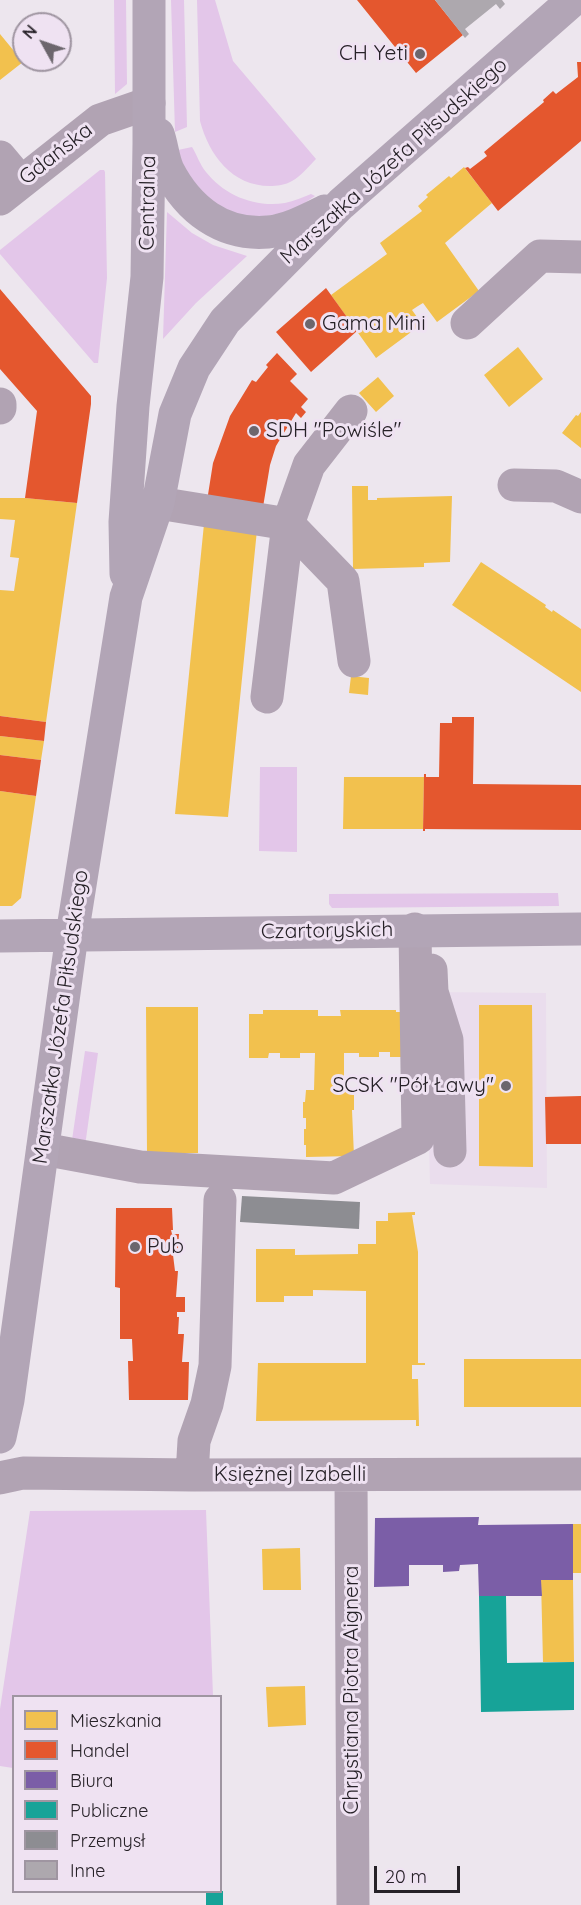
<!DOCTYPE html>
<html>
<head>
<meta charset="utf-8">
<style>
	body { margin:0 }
	#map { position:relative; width:581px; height:1905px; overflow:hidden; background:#ede6ee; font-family:Quicksand,sans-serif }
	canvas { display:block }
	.legend { position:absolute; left:12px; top:1695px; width:210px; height:198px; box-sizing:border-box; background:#efe2f2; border:2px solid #9f95a1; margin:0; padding:8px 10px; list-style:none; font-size:18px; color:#262127 }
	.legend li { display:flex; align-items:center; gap:12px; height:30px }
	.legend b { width:30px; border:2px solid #9f95a1 }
	.north { position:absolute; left:12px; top:12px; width:60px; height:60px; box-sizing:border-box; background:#efe2f2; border:2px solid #9f95a1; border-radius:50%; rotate:310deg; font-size:16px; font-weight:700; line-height:24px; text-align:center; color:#262127 }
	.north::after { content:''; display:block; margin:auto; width:21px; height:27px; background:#6c666d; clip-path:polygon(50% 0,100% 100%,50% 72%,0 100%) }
	.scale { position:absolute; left:374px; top:1866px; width:86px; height:27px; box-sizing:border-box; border:3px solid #262127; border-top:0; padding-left:8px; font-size:18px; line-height:21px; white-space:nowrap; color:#262127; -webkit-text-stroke:4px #efe2f2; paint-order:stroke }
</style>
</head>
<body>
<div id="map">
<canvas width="581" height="1905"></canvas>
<ul class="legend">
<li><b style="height:16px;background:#f2c14e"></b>Mieszkania</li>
<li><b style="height:16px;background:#e4572e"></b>Handel</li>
<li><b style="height:16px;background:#7b5ea7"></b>Biura</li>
<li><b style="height:16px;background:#17a398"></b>Publiczne</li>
<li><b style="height:16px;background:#8d8d92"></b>Przemysł</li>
<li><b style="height:16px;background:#ada8ae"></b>Inne</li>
</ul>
<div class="north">N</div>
<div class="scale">20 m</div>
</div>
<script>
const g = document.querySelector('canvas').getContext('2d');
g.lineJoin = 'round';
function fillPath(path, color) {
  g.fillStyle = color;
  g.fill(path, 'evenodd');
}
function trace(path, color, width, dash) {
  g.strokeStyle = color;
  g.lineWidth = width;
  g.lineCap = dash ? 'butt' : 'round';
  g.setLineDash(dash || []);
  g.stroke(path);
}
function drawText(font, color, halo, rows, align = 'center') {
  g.font = font + ' Quicksand,sans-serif';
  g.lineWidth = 6;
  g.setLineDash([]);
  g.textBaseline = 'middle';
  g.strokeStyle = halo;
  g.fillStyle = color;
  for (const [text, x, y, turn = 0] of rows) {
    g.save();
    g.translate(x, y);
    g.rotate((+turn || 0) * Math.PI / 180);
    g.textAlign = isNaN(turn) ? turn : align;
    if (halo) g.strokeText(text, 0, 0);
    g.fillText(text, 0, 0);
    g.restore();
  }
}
fillPath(new Path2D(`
	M425 992 546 993 547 1188 430 1184Z`), '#eadded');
fillPath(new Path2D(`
	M114 0H126L127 84 115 94Z
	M171 0H184L187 127 175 132Z
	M197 0H215L233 61 316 159C309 166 301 176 292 181 286 185 276 186 270 186 232 186 209 155 200 121Z
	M192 147C197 155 200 165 206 172 224 195 255 208 285 203 294 201 303 197 311 194L315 196 291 212 247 219 205 199 181 166 178 150Z
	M100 170H104L105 172 107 278 98 363H94L0 254V250Z
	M167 212 192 233 213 245 247 256 196 303 163 339Z
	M260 767H297V852L259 851Z
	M558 893 559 906 332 908 329 904V894Z
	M85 1051 98 1053 85 1146 72 1140Z
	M206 1510 213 1696H14L13 1768 0 1766V1709L30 1511Z`), '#e3c6e9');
fillPath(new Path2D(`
	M0 34 23 62 0 80Z
	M464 167 492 203 445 243 479 291 437 322 423 303 418 306 412 310 422 324 376 358 331 295 387 254 380 243 422 211 418 206 428 197 426 195 449 176 451 178Z
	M518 347 543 379 509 407 484 375Z
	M378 377 394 396 376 412 359 393Z
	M581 412V448L562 433 576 415 578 416Z
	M352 486H368V500H377V498L452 496 450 562 424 563V567L353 569Z
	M0 498H25L77 503 46 722 0 716V590L14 591 19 558 10 557 15 520 0 519Z
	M204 524 257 530 228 817 175 814Z
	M481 562 546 605 545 607 552 612 553 610 581 629V692L452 605Z
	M351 676 369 678 368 695 349 693Z
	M0 736 44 741 41 760 0 755Z
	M344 777H424L423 829H343Z
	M0 791 36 796 21 898 12 906H0Z
	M479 1005H532L533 1167 479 1166Z
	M146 1007H198V1153H147Z
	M263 1010H318V1016H341L340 1010H396V1012H410V1057H390V1052H379V1057H359V1053H344V1090L354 1089V1110H352L354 1156 306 1157V1145H304V1129H306V1118H303V1102H305L306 1090H314L315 1053H300V1058H280V1053H269L268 1058H249V1014H263Z
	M415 1212V1215H412L418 1252V1363H425V1365H412V1379H418L419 1426H416V1420L256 1421 258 1363H366V1291L313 1290V1296H284V1302H256V1249H295V1255L358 1254V1244H376V1221H388V1213Z
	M464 1359H581V1407H464Z
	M573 1524H581V1573H573Z
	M300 1548 301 1590H263L262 1549Z
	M541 1580H573L574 1662H543Z
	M305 1686 306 1725 268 1727 266 1687Z`), '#f2c14e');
fillPath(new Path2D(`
	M357 0H435L463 35 416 73Z
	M577 62H581V141L498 211 465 168 468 167 470 169 487 156 484 152 544 102 543 100 553 91 556 94 578 77Z
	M326 288 357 331 311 372 276 332Z
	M0 289 91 396V404L77 503 25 498 37 411 0 369Z
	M277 353 297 374 290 381 308 399 301 407 306 412 301 418 296 413 276 446 270 465 263 507 207 501 213 463 230 416 252 380 256 382 268 367 266 365Z
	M0 716 46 722 44 741 0 736Z
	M452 717H474L473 784 581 785V830L425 829V831H423L424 774H426V777H439L440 723H452Z
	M0 755 41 760 36 796 0 791Z
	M581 1096V1144H546L545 1097Z
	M116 1208H172L173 1230H171L172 1234H179L178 1248 171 1250V1255H173L175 1271H178L176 1297H185V1312H177V1317H179L178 1334H184L182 1362H189L188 1400H129L128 1361H133L132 1339H120V1288L115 1287Z`), '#e4572e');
fillPath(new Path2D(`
	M479 1517 478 1525 573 1524V1580H541L542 1596H479L478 1564 460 1565 459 1571 443 1572V1565H409V1586L374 1587 375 1518Z`), '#7b5ea7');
fillPath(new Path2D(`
	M479 1596H506L507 1663 574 1662V1710L481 1712Z
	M223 1891V1905H206V1892Z`), '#17a398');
fillPath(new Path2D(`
	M242 1196 360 1202 359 1229 240 1222Z`), '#8d8d92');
fillPath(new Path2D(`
	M435 0H502L505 4 500 9 496 4 465 29 469 34 465 38Z`), '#ada8ae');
trace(new Path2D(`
	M0 157 21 182
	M0 199 100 120 149 103
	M467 323 540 256 581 257
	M0 404V408
	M514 485 556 486 581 497
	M158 503 288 524 343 581 354 661
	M267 697 288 524 309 465 351 411
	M431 970 432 992 447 1040 450 1151
	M43 1149 140 1167 334 1178 418 1138 415 929
	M192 1475 194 1441 207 1404 215 1366 220 1200
	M351 1475 353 1905
	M0 1478 23 1473 192 1475 581 1474`), '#b1a3b3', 33);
trace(new Path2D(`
	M158 134C162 145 163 159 168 170 188 209 222 236 268 232 288 230 307 220 325 211
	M126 574 125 522 133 406 147 277 149 144V0
	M0 936 581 929
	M0 1437 8 1400 72 935 126 597 158 503 175 414 194 368 225 321 341 204 573 0`), '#b2a5b6', 33);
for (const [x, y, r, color] of [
	[420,54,6,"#6c666d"],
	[310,324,6,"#6c666d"],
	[254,431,6,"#6c666d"],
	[506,1086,6,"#6c666d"],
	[135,1247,6,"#6c666d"]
]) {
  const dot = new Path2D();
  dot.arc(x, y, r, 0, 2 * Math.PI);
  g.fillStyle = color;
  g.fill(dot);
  trace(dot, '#efe2f2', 2);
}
drawText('21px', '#262127', '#efe2f2', [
	["CH Yeti",408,54,"right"],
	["Gama Mini",322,324],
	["SDH \"Powiśle\"",266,431],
	["SCSK \"Pół Ławy\"",494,1086,"right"],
	["Pub",147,1247]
], 'left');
drawText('21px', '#262127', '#efe2f2', [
	["Gdańska",56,154,-38],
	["Marszałka Józefa Piłsudskiego",394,161,-42],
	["Centralna",148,203,-89],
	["Czartoryskich",327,931,-1],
	["Marszałka Józefa Piłsudskiego",61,1017,-82],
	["Księżnej Izabelli",290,1475],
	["Chrystiana Piotra Aignera",352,1690,-90]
]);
</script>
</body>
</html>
